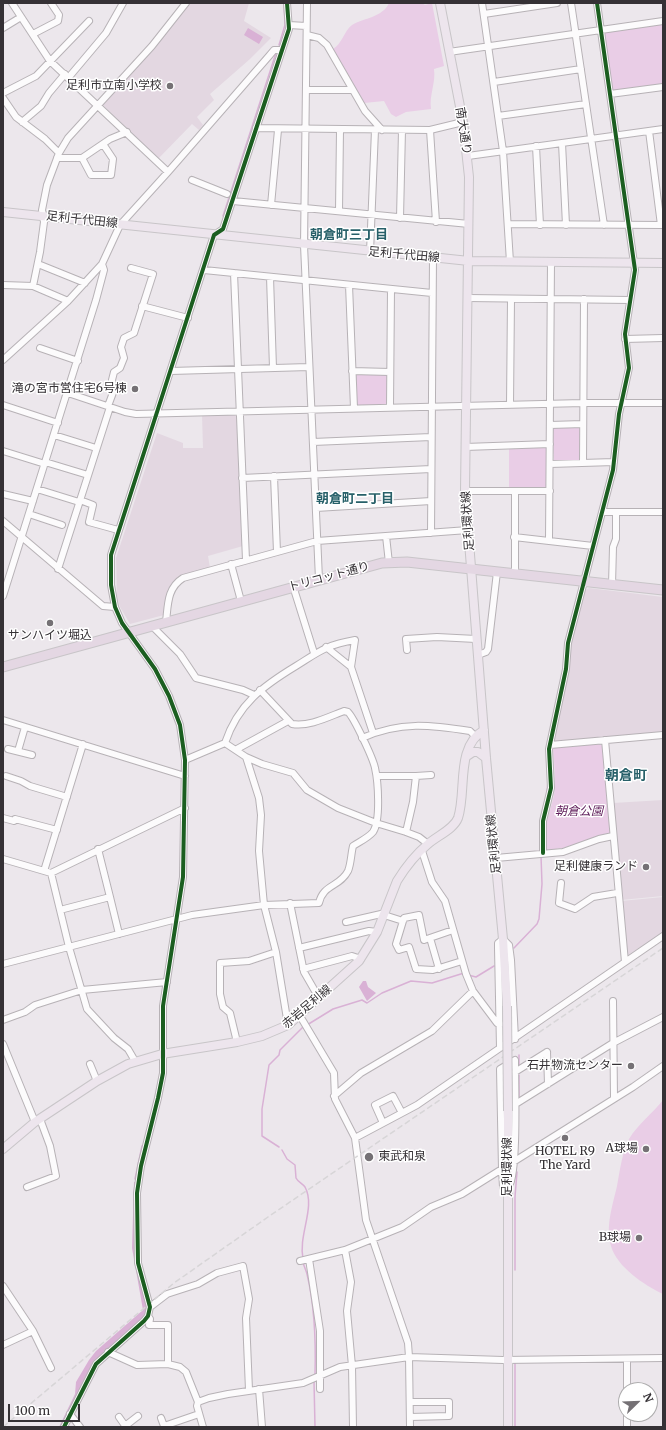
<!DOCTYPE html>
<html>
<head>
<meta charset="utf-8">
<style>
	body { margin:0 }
	#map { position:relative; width:666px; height:1430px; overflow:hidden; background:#ece7ec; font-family:Merriweather,serif }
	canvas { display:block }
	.frame { position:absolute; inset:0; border:4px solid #353135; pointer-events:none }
	.north { position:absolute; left:618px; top:1382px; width:40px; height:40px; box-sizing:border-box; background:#fff; border:1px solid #aeadae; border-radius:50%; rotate:67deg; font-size:11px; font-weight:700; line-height:16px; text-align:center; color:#353135 }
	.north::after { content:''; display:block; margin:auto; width:14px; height:18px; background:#757175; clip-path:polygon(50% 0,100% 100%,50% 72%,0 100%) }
	.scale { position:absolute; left:8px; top:1404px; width:72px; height:18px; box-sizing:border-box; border:2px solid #353135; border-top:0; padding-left:5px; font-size:12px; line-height:14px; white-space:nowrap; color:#353135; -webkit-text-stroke:3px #fff; paint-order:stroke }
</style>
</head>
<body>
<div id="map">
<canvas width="666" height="1430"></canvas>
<div class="frame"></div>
<div class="north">N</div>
<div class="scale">100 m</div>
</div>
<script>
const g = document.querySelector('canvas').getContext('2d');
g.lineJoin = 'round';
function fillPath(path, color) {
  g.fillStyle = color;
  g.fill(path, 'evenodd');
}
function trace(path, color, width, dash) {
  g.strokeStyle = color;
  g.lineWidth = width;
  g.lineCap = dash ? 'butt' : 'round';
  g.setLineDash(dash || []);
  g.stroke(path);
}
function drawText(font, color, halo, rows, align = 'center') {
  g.font = font + ' Merriweather,"Noto Sans JP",serif';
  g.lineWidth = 3;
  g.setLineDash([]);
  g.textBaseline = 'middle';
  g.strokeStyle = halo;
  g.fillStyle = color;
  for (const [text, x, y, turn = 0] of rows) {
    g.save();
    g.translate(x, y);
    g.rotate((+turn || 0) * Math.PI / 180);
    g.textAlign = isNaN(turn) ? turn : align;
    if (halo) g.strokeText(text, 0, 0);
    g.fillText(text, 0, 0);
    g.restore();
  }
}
fillPath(new Path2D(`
	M189 3H249L244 21 271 38 250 59 210 94 214 100 197 117 203 125 199 130 192 124 158 159 103 105 155 46Z
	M202 415H235L237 417 243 546 208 556 210 568 183 575 172 583 167 594 164 615 130 624 120 607 117 596 116 558 157 433 183 443V448H203Z
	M589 588 663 597V732L555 741 553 739 569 668 571 642 585 590Z
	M663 800V896L621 900 613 803Z
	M663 897V933L628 955 621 901Z`), '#e3d7e1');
fillPath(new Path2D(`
	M389 3H422L425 5 432 3 444 66 434 69C436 83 429 95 431 109L406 112 396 117 391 114 384 101 364 103 355 90 333 49C342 44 344 31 352 25 364 18 383 17 389 3Z
	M663 23V85L615 92 612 89 604 35 606 32Z
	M355 373 388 374V403L386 405H358L356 402Z
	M580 426 581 458 579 461 554 462 552 427Z
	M547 446V488H509V448Z
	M600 744 602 746 610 833 563 848 547 850C540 834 551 811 554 795 556 779 554 763 553 748Z
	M663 1100V1294C644 1285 617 1267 611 1246 605 1227 613 1204 617 1186 620 1170 622 1153 629 1139 638 1124 653 1113 663 1100Z`), '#e9cde6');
fillPath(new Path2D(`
	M248 28 263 37 259 44 244 35Z
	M363 981H366L368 987 376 993 367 1001 359 987Z
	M134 1182H137L136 1247 148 1304 147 1315 95 1364 63 1427H59L75 1394 76 1382 89 1360 96 1351 143 1310 132 1248Z`), '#d9b1d5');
trace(new Path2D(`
	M279 45 285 25 284 3
	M223 216 276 53
	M547 793 548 780
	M514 948 537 924 539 919 542 884 541 856
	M468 975 476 977 494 966
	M307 1025 333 1009 362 1000 367 1003 382 993 411 981 432 983 464 973
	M519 1067V1055
	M519 1075V1098
	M279 1147 262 1136V1109L269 1065 279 1055 280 1050 303 1027
	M282 1150 287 1159 295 1165 296 1178C298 1182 302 1183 305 1187 316 1207 298 1235 303 1259
	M135 1179 142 1146
	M303 1262C304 1267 306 1270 307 1274 315 1307 316 1341 315 1375
	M515 1270V1197L517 1172
	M515 1362V1427
	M314 1381 315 1427`), '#d9b1d5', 1.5);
const minor = new Path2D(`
	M12 3 50 61 168 172
	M307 3 304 245 319 579
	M482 3 503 151 510 262
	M571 3 604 225
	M484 14 557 3
	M289 25 306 26
	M3 28 21 17
	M33 34 58 21 59 15 51 3
	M307 35 319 38 327 45 365 111 382 130
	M449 52 663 21
	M69 77 106 33 123 3
	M494 82 581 69
	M306 90H352
	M3 93 36 76 89 21
	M610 94 663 87
	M3 98 16 117 45 139 59 153
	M498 116 586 104
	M22 122 41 106 49 93 65 74
	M256 128 430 130 463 122
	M430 130 436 222
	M649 131 661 225
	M562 143 566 225
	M536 146 540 225
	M468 156 663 129
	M57 158H82L110 139 127 132
	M82 158 91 175H111L113 159 103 144
	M192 180 227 194
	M233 201 469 224
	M271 205 278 130
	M339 211 340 130
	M400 218 402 130
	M508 224 663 225
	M370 252 375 130
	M38 264 85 283
	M204 270 432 293
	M234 273 246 560
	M270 277 273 368
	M3 285 33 286 68 301
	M349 285 354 408
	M33 286 40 252 44 222 42 210 47 185 59 153 68 138 152 46 186 3
	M468 298 630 300
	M142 306 188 318
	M625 339 663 338
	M40 348 78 361
	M3 360 68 301 102 264 120 225 168 172 269 56 274 50H282
	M171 371 309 367
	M352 371 390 372
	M68 393 125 412 136 414 583 403H663
	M3 405 58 423
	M510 405 511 299
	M108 406 114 390 112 380 114 372 120 368 124 358 121 347 124 338 134 333 153 274 131 268
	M390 407 391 289
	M550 425 583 424
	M54 435 96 448
	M313 442 431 437
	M465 447 550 444
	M3 451 45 464
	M45 462 88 475
	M583 463 584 299
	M550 464 614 462
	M274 476 277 552
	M242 478 431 469
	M37 489 79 502
	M465 491H550
	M3 494 33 501
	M80 500 93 505 89 522 118 530
	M316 508 431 501
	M603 512H663
	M29 514 62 525
	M3 521 103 606 115 607
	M431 533 433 258
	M386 536 389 563
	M514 537 593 546
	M549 540 551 261
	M231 564 241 601
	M58 569 110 407
	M515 574V491
	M612 585 613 547 616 539V512
	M293 586 314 653
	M3 596 96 300 104 270 102 264
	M166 622C168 605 167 588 183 578L317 541 468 530
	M152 626 180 654 196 678 243 690 254 695
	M326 647 351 667
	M407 650 406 639 437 637 476 639
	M478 655 486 652 488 649 497 572
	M3 720 185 776
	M362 738C401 721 430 725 470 731L475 736
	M605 740 625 962
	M225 743C238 704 263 686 296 666 320 651 326 645 355 640L351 667 373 733
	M550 745 663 735
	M8 749 32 755
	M237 749 288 721
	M18 751 25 727
	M246 757 259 798 261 815 259 851 264 905 276 952 288 1025
	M185 760 225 743 246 757 262 764 293 773 307 790 338 808 376 823 406 832 419 837 428 844
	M6 776 21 781 30 786 67 797
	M377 776H416
	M3 818 14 821 15 819 57 830
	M406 832 413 802 416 776 431 775
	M422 851 432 882 445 901 466 974 473 991 497 1023 501 1024
	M543 853V821L551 788 549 749 566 669 568 643 613 470 619 414 629 368 625 334 635 270 597 3
	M496 858 563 852 599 839 613 836
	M3 859 51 873 185 808
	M44 871 83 744
	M51 873 69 947 87 1009 114 1038 128 1049 135 1061
	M561 883 559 903 575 909 593 897 617 893
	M110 897 119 934
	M290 903 304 972 319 998
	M60 910 110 897 98 849
	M403 921 396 944 399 950 409 947 416 969 433 970 462 961
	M346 922 381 914 403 921 404 918 419 915 424 940 453 930
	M430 938 439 969
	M299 948 369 931 377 932
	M3 964 192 915 264 905 319 903C323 884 340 887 348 871 351 864 351 854 353 846 359 842 368 838 373 832 381 820 378 781 375 768 373 758 354 718 348 712L344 711C328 717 309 727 292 724L260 690
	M303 969 352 956 361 959
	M613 1001 614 1098
	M300 1016 334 1073 335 1099 355 1138 366 1220 408 1343 409 1357 410 1427
	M3 1020 25 1012 35 1005 82 990 167 982
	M237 1042 230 1013 223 1007 220 994V963L249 961 276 952
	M3 1044 35 1122
	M500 1048 498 948V943L503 939 509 945 511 960 515 1039
	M547 1052 548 1084
	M90 1064 97 1081
	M515 1072 547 1052
	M334 1096 361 1073 432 1031 473 991
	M514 1105 613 1043 663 1017
	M383 1123 375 1105 393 1096 402 1113
	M355 1138 417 1105 663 936
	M27 1187 56 1176 50 1146 40 1119
	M508 1197 503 1187 502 1169 500 1069 515 1060C515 1083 518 1172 509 1186
	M345 1250 351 1282 347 1311 352 1366 353 1427
	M309 1259 320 1331V1389
	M300 1261 345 1250 402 1227 431 1207 462 1194 633 1087 663 1066
	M3 1286 33 1331 51 1368
	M150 1307 167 1294 198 1284 217 1273 243 1266 249 1299 246 1318 249 1390
	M148 1316 150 1319 149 1325H168V1364
	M3 1345 33 1331
	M108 1352 137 1365 168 1364 180 1367 186 1372 198 1402 197 1406 203 1427
	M627 1359V1390
	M259 1389 262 1427
	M198 1402 209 1398 228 1394 303 1383 340 1367 409 1357 503 1360 663 1358
	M410 1402H449V1416L410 1417
	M70 1414 80 1427
	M627 1414V1427
	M119 1417 126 1427
	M161 1418 164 1426 199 1414
	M125 1426 138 1416
	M64 1427 96 1364 144 1321 148 1316 150 1307 138 1263 137 1193 141 1166 158 1098 163 1073V1006L183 877 185 760 180 725 169 696 155 669 122 623 115 607 111 585V555L214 235 223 229 289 29 287 3`);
const major = new Path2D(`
	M440 3 463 122 469 177 465 491 486 758 503 939 507 1006
	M3 212 469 261 663 263
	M467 756 473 752H478L486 758
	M508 1111V1427
	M3 1149 35 1122 97 1081 128 1064 162 1054 237 1042 262 1036 288 1025 359 961 377 932 397 881C405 868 416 854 428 844 437 836 454 829 458 818 467 791 455 747 484 730`);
const highway = new Path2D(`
	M3 667 382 563 407 562 663 590`);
trace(minor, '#b7b2b6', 8);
trace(major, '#c8c5c8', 10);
trace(highway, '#c8c5c8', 11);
trace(minor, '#fcfbfc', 6);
trace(major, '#ede5ed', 8);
trace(highway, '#e4d7e3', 9);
trace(new Path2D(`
	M3 1427 174 1283 268 1217 663 948`), '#d7d5d7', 1.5, [6, 3]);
const majorBridge = new Path2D(`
	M507 1006 508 1111`);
trace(majorBridge, '#c8c5c8', 10, []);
trace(majorBridge, '#ede5ed', 8);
trace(new Path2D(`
	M543 853V821L551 788 549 749 566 669 568 643 613 470 619 414 629 368 625 334 635 270 597 3
	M64 1427 96 1364 144 1321 148 1316 150 1307 138 1263 137 1193 141 1166 158 1098 163 1073V1006L183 877 185 760 180 725 169 696 155 669 122 623 115 607 111 585V555L214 235 223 229 289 29 287 3`), '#1b5e20', 4);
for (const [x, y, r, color] of [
	[170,86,4,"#757175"],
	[135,389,4,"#757175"],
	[50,623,4,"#757175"],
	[646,867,4,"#757175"],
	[631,1066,4,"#757175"],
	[565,1138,4,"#757175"],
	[646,1149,4,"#757175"],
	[369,1157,5,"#757175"],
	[639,1238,4,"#757175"]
]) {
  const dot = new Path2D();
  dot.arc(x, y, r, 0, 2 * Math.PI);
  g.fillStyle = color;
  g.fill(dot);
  trace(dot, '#fff', 1.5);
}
drawText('12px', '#353135', '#fff', [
	["足利市立南小学校",162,86],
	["滝の宮市営住宅6号棟",127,389],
	["サンハイツ堀込",50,636,"center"],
	["足利健康ランド",638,867],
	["石井物流センター",623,1066],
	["A球場",638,1149],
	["HOTEL R9",565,1152,"center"],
	["The Yard",565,1166,"center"],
	["東武和泉",378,1157,"left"],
	["B球場",631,1238]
], 'right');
drawText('12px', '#353135', '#fff', [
	["南大通り",463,131,81],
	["足利千代田線",82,220,6],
	["足利千代田線",404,255,5],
	["足利環状線",468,521,-94],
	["トリコット通り",329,577,-15],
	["足利環状線",494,844,-96],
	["赤岩足利線",307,1007,-40],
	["足利環状線",508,1167,-90]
]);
drawText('italic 12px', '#61215d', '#fff', [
	["朝倉公園",579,812]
]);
drawText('bold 13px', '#276069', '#fff', [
	["朝倉町三丁目",349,235],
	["朝倉町二丁目",355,499]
]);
drawText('bold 14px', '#276069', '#fff', [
	["朝倉町",626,776]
]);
</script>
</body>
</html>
